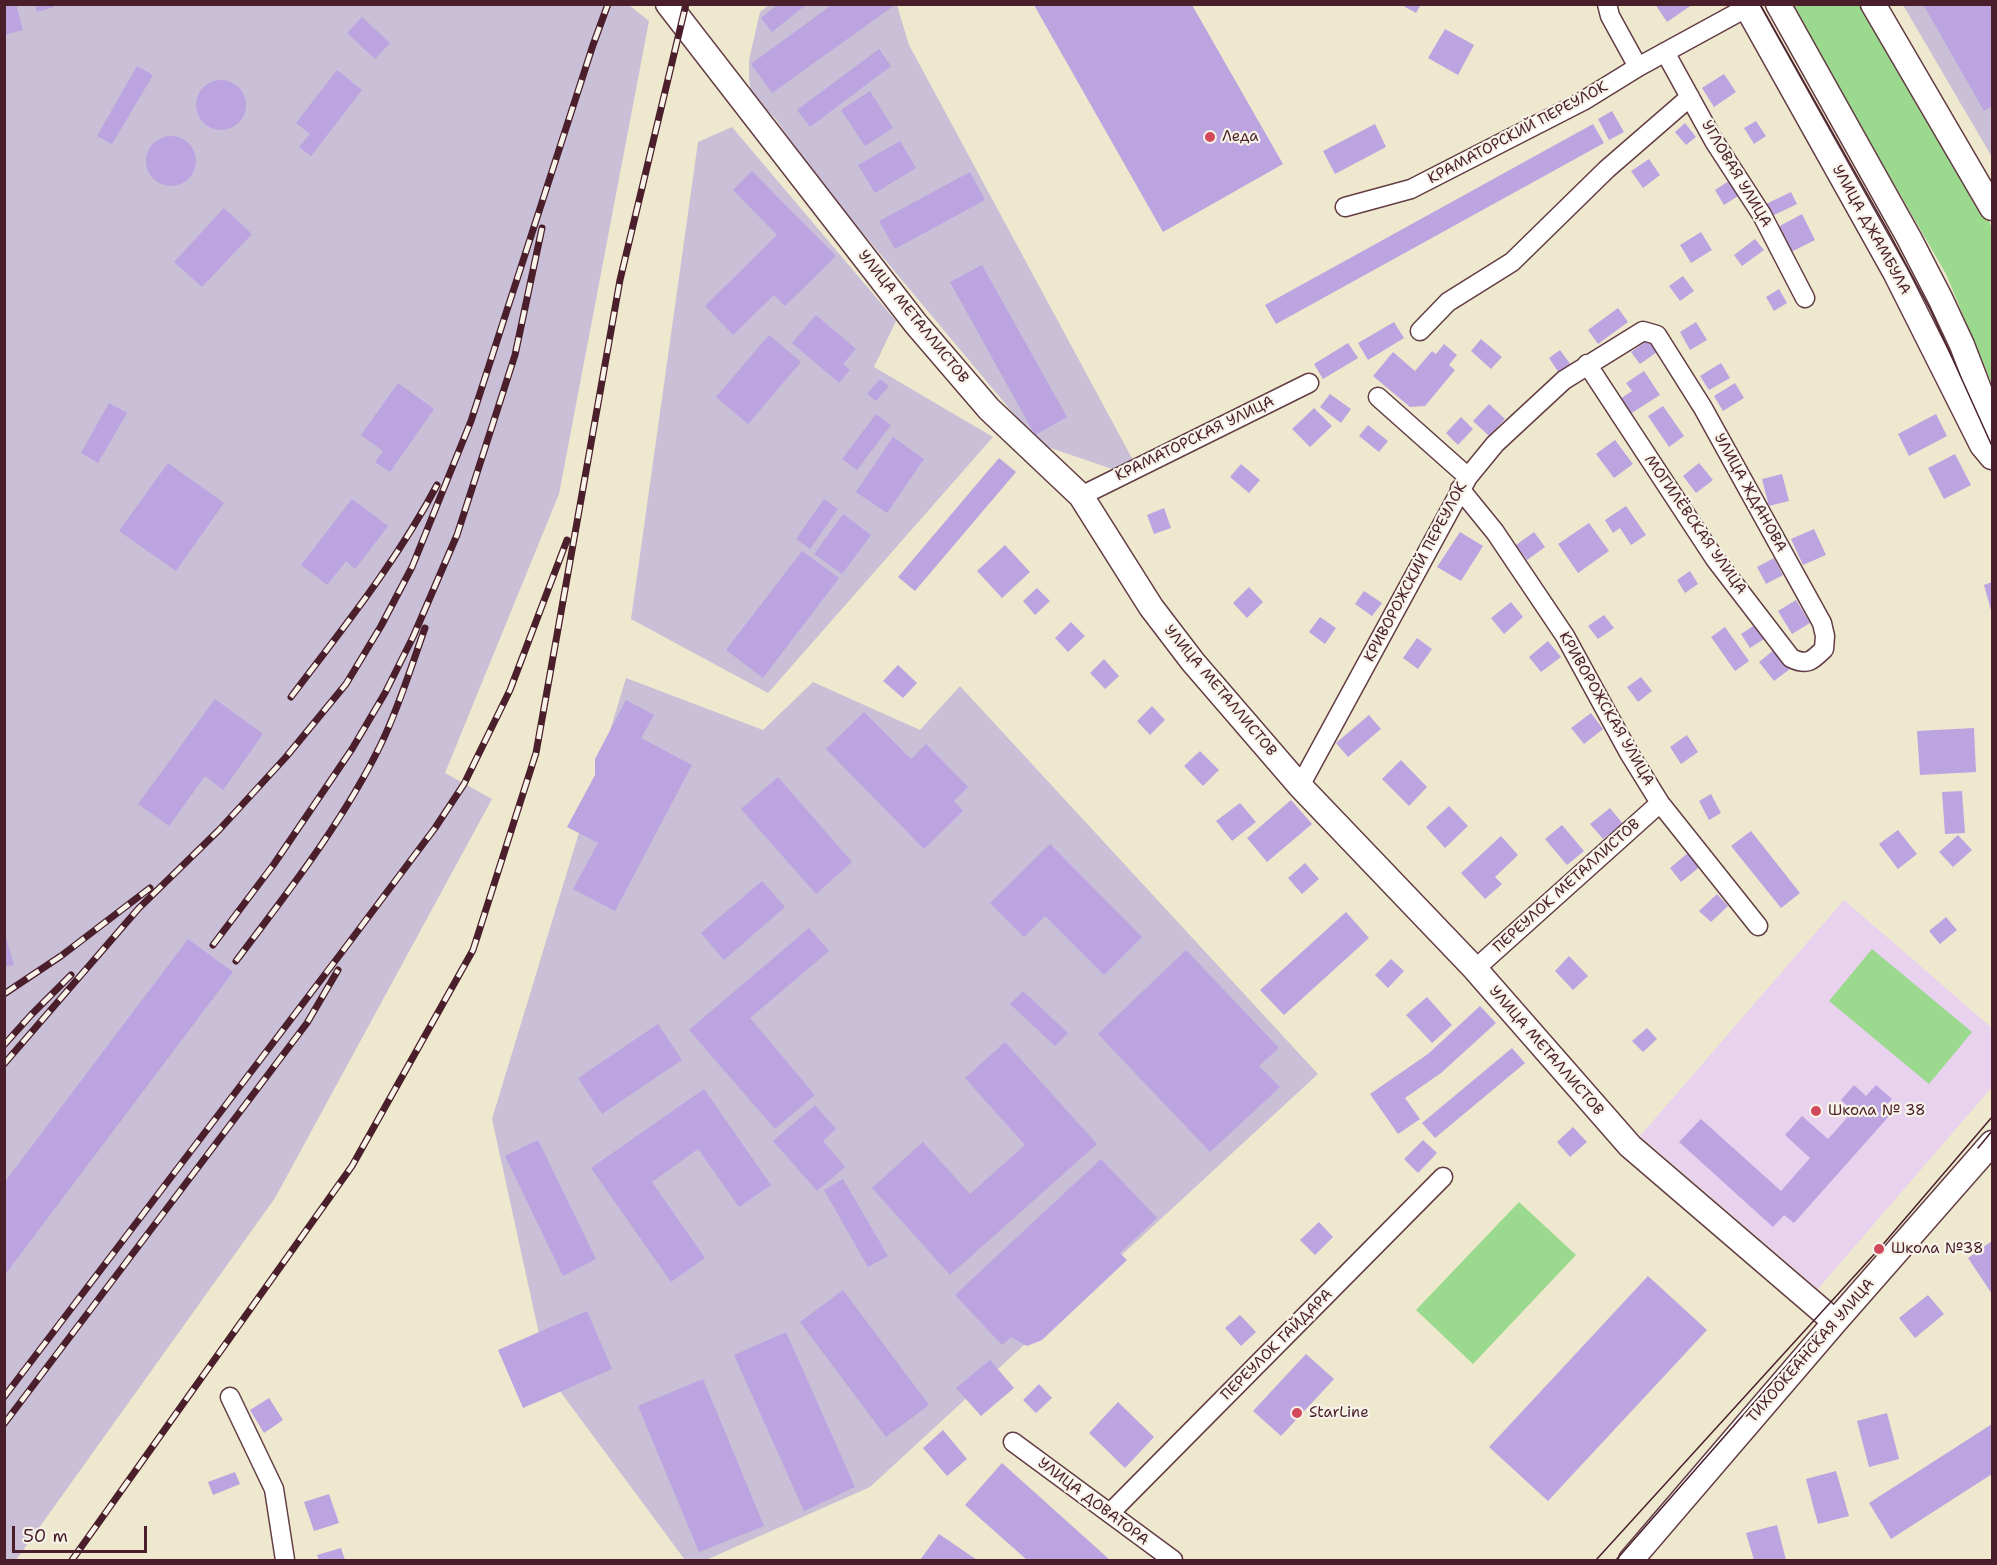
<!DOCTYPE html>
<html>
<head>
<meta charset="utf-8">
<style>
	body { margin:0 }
	#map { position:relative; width:1997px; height:1565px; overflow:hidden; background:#eee8ce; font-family:"Shantell Sans",sans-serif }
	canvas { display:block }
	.frame { position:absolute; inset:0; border:6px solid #4a1f2b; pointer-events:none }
	.scale { position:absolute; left:12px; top:1526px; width:135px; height:27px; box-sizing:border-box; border:3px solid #4a1f2b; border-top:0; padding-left:8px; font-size:18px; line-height:21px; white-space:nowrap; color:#4a1f2b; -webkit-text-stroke:4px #f7f3e8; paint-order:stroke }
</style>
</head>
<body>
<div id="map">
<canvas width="1997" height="1565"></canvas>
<div class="frame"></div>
<div class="scale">50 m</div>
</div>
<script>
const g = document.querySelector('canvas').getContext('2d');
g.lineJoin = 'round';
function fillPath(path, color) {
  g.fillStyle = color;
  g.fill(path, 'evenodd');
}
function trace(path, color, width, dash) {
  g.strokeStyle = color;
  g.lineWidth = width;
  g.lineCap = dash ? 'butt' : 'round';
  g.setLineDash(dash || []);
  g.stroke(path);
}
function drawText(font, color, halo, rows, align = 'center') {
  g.font = font + ' "Shantell Sans",sans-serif';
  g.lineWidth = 4.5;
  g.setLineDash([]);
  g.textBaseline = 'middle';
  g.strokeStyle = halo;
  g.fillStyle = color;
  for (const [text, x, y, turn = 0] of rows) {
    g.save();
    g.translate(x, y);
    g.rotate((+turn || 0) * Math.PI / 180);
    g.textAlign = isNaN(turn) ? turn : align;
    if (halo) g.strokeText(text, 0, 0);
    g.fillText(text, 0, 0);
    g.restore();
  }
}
fillPath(new Path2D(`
	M1844 900 1992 1028V1087L1818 1289 1640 1136Z`), '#e8d2ee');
fillPath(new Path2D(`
	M5 5H629L649 21 559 494 445 773 492 799 275 1198 16 1560H5Z
	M769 5H897L909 45 1134 462 1118 471 1039 444 815 176 775 118 751 94 749 79V60L760 12Z
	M1903 5H1992V157Z
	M732 127 896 321 874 367 993 437 768 693 631 619 698 142Z
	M626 678 763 730 813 682 920 730 960 686 1318 1074 870 1487 706 1560H685L548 1375 492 1119Z`), '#c9bfd7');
fillPath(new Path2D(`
	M1791 5H1865L1985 208 1992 230V385L1946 274Z
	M1872 949 1972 1032 1929 1084 1829 1001Z
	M1519 1202 1576 1255 1473 1364 1416 1310Z`), '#9bd98e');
fillPath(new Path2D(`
	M4 4H16L23 30 4 35Z
	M35 4H54V7L37 12Z
	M778 4H807L772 32 761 18Z
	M833 4H890L892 7 772 93 751 64Z
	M1400 4H1421L1416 13Z
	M1655 4H1693L1667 22Z
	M1923 4H1992V106L1984 111Z
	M1034 5H1192L1283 164 1163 232Z
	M362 17 390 43 375 59 347 33Z
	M1445 29 1474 45 1458 75 1428 58Z
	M879 49 891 66 810 127 797 110Z
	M137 66 153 75 112 144 97 136Z
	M337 70 362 90 311 156 299 147 310 134 296 123Z
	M1724 74 1736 92 1714 107 1702 88Z
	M196 105a25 25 0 1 1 50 0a25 25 0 1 1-50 0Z
	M870 91 893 128 865 146 841 110Z
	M1612 111 1624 132 1609 140 1598 119Z
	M1756 121 1766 136 1754 144 1744 128Z
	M1685 123 1696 137 1686 145 1675 132Z
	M1375 124 1386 147 1335 174 1323 151Z
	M1593 124 1604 143 1276 324 1265 305Z
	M146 161a25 25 0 1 1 50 0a25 25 0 1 1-50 0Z
	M900 141 916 168 875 193 858 165Z
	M1649 159 1660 175 1643 188 1631 171Z
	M752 171 836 256 785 306 774 295 733 335 705 306 777 235 733 190Z
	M970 172 985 200 895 249 879 221Z
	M1729 181 1738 196 1724 205 1715 190Z
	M1791 192 1797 204 1772 216 1766 204Z
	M224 208 252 234 202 287 174 262Z
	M1802 214 1815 240 1791 252 1778 227Z
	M1701 232 1712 250 1691 263 1680 245Z
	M1755 239 1764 250 1742 266 1734 255Z
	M982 265 1067 417 1035 435 950 282Z
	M1683 276 1694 291 1680 301 1669 286Z
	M1779 289 1787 303 1774 311 1766 297Z
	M1618 308 1628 322 1598 344 1588 330Z
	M816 315 856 349 843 364 850 370 839 383 792 343Z
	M1394 322 1404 338 1368 360 1358 343Z
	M1696 322 1707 340 1690 350 1680 332Z
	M769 335 801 362 748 424 716 397Z
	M1481 339 1502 357 1491 369 1471 351Z
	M1648 340 1657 352 1640 364 1631 352Z
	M1348 343 1358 358 1323 379 1314 364Z
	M1444 344 1457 355 1449 365 1455 370 1425 406 1410 407 1373 376 1393 352 1415 371 1432 351 1436 354Z
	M1560 350 1571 365 1559 373 1549 358Z
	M1721 363 1730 378 1709 390 1700 376Z
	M1644 371 1660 395 1630 414 1620 399 1632 391 1626 383Z
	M880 379 889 386 876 401 867 394Z
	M398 383 434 409 390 472 375 462 383 451 361 435Z
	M1735 383 1744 398 1723 411 1714 396Z
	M1330 394 1351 409 1341 423 1320 407Z
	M109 403 127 413 98 463 81 453Z
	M1489 404 1505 419 1489 436 1473 421Z
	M1663 406 1684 436 1669 447 1648 416Z
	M1314 408 1332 426 1310 447 1292 429Z
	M876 414 891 425 857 470 842 459Z
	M1936 414 1947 436 1909 456 1898 434Z
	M1461 417 1473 429 1458 445 1446 433Z
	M1368 425 1388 441 1379 452 1359 436Z
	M893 437 924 459 887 513 856 492Z
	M1615 440 1633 464 1614 478 1596 454Z
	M1955 454 1971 485 1944 499 1928 468Z
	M999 458 1016 472 915 591 898 577Z
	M168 463 224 503 176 571 119 531Z
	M1699 463 1713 480 1696 493 1683 476Z
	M1241 464 1260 480 1249 493 1230 477Z
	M1782 474 1789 501 1769 506 1762 479Z
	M352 499 388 526 355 569 346 561 327 585 301 565Z
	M824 499 838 509 810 549 796 539Z
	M1626 506 1646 535 1631 545 1620 528 1613 533 1605 520Z
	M1164 508 1171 528 1154 534 1147 515Z
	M843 514 871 535 842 574 814 554Z
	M1589 523 1609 551 1578 573 1558 544Z
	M1814 529 1826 555 1803 565 1791 539Z
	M1460 532 1483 546 1461 581 1437 567Z
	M1534 532 1545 547 1527 560 1516 545Z
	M1005 545 1030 572 1002 598 977 571Z
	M802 551 839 578 763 678 726 650Z
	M1774 558 1783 575 1766 584 1757 567Z
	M1690 571 1698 584 1685 593 1677 580Z
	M1992 582V614L1984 585Z
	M1249 587 1263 602 1247 618 1233 603Z
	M1037 588 1050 601 1035 615 1023 601Z
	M1364 591 1382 603 1372 616 1355 604Z
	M1796 600 1810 623 1792 634 1778 611Z
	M1511 602 1523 617 1504 634 1491 618Z
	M1604 615 1614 628 1598 639 1588 626Z
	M1320 617 1336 628 1325 644 1309 632Z
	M1071 622 1085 636 1068 652 1055 638Z
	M1755 625 1764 639 1750 648 1741 634Z
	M1725 627 1749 661 1735 671 1711 637Z
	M1417 638 1432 649 1418 669 1403 658Z
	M1548 641 1561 657 1541 672 1529 657Z
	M1775 649 1790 669 1774 681 1759 662Z
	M1104 659 1119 676 1105 689 1090 673Z
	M898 665 917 683 903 698 883 681Z
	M1641 677 1652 691 1638 702 1627 687Z
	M215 699 263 734 223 790 205 776 169 826 138 804Z
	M626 700 654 715 641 738 692 765 615 911 573 889 598 843 567 827 595 775V759Z
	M1152 706 1165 720 1150 735 1137 721Z
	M864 712 911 759 926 744 968 787 954 801 963 811 924 849 826 749Z
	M1591 713 1603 729 1584 744 1571 728Z
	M1369 715 1381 729 1348 757 1336 743Z
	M1974 728 1976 772 1920 775 1917 731Z
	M1687 735 1698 752 1681 764 1670 747Z
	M1200 751 1219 770 1203 786 1184 766Z
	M1401 760 1427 787 1409 806 1382 779Z
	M778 777 852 862 816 894 741 809Z
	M1962 791 1965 833 1945 834 1942 792Z
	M1711 794 1721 813 1709 820 1699 801Z
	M1291 800 1312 824 1267 862 1247 838Z
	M1240 803 1256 822 1232 841 1216 821Z
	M1449 806 1468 826 1445 848 1426 827Z
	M1610 808 1623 824 1603 839 1590 824Z
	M1562 825 1584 851 1567 865 1545 839Z
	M1898 830 1917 854 1898 869 1879 844Z
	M1751 831 1800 893 1781 908 1731 846Z
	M1958 835 1972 850 1953 867 1939 852Z
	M1501 836 1518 855 1495 877 1502 884 1485 899 1461 873Z
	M1050 844 1142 937 1104 975 1045 916 1024 937 990 903Z
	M1689 852 1701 866 1681 882 1670 868Z
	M1305 863 1319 879 1302 894 1288 878Z
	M762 881 785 907 724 960 701 933Z
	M1717 894 1728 906 1711 922 1699 911Z
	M1346 912 1369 938 1284 1015 1260 990Z
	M1946 917 1957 930 1940 944 1929 931Z
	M809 928 829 951 750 1018 815 1095 775 1129 689 1030Z
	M4 931 14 965 4 967Z
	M188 939 233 972 4 1276V1183Z
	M1186 950 1279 1048 1259 1066 1280 1087 1210 1152 1098 1034Z
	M1569 956 1588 976 1573 990 1555 971Z
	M1391 959 1404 971 1388 988 1375 975Z
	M1023 991 1068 1033 1055 1046 1010 1004Z
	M1427 997 1452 1025 1432 1043 1406 1015Z
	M1480 1006 1496 1023 1441 1073 1405 1098 1420 1119 1398 1134 1370 1094 1428 1054Z
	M658 1024 682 1060 602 1114 578 1078Z
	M1647 1028 1657 1039 1643 1052 1632 1041Z
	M1005 1042 1097 1144 950 1275 872 1188 923 1142 970 1194 1025 1145 965 1078Z
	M1512 1048 1525 1063 1435 1138 1422 1123Z
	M1854 1085 1866 1096 1876 1085 1892 1099 1883 1109 1890 1115 1794 1223 1784 1215 1773 1227 1679 1142 1701 1119 1781 1191 1810 1158 1785 1135 1802 1116 1828 1139 1853 1111 1841 1100Z
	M704 1089 771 1185 739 1207 698 1149 652 1182 705 1258 671 1282 591 1168Z
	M815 1105 836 1129 823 1141 845 1167 817 1191 773 1141Z
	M1573 1127 1587 1142 1570 1157 1557 1142Z
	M538 1140 596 1259 563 1276 505 1156Z
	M1423 1140 1437 1153 1418 1173 1404 1159Z
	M1101 1159 1157 1218 1120 1253 1127 1260 1042 1340 1027 1346 1011 1337 1002 1345 955 1295Z
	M843 1179 888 1256 868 1267 824 1190Z
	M1319 1222 1333 1237 1315 1255 1300 1240Z
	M1992 1241V1294L1968 1258Z
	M1648 1276 1707 1330 1548 1501 1489 1447Z
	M843 1290 929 1405 886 1437 800 1322Z
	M1928 1295 1944 1314 1915 1338 1899 1318Z
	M587 1311 612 1369 523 1408 498 1350Z
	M1240 1315 1256 1332 1241 1346 1225 1328Z
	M786 1332 855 1487 804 1511 734 1355Z
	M1306 1354 1334 1379 1281 1436 1253 1411Z
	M990 1360 1014 1388 981 1416 956 1388Z
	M703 1379 764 1526 699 1552 638 1406Z
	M1039 1384 1052 1398 1036 1413 1023 1400Z
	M269 1398 283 1420 264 1433 250 1410Z
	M1118 1402 1154 1437 1125 1468 1089 1433Z
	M1887 1413 1899 1459 1869 1467 1857 1421Z
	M1992 1424V1474L1891 1539 1869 1503Z
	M943 1430 967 1459 947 1476 923 1448Z
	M1002 1463 1110 1560H1027L965 1505Z
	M1836 1471 1849 1516 1818 1524 1806 1479Z
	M235 1472 240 1484 213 1495 208 1482Z
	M329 1494 339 1523 314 1531 304 1502Z
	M1777 1525 1786 1560H1754L1746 1533Z
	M939 1534 977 1560H920Z
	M341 1548 345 1560H319L317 1555Z`), '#bca4e1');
const street = new Path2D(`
	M1607 4 1610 16 1638 67
	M1665 52 1714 141 1762 215 1805 298
	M1345 207 1411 189 1583 101 1638 67 1746 8
	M1420 331 1448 302 1512 262 1607 169 1690 97
	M1378 397 1468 477
	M1460 489 1495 532 1565 636 1629 753 1660 803 1758 926
	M1081 496 1309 383
	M1300 786 1468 477 1495 444 1564 380 1643 331 1657 335 1703 408 1822 623 1825 636 1824 649C1812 661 1807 666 1791 658L1715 559 1587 364
	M1475 969 1660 803
	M230 1397 274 1489 285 1560
	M1013 1442 1173 1560
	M1110 1513 1443 1177`);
const secondary = new Path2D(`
	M668 4 916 324 989 409 1081 496 1151 607 1193 662 1300 786 1475 969 1630 1146 1835 1322
	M1745 4 1896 274 1982 445 1992 457
	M1778 4 1909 238 1940 298 1962 345 1992 423
	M1873 4 1992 208
	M1631 1560 1835 1322 1992 1143`);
trace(street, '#633d43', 21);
trace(secondary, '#633d43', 27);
trace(street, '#fff', 18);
trace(secondary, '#fff', 24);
trace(new Path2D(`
	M1760 4 1887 229 1931 311 1992 446
	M1978 1148 1992 1131
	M1596 1560 1879 1249 1992 1117
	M1616 1560 1816 1332`), '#4a1f2b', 1.5);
const rail = new Path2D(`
	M291 697C343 628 397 561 437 485
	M213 945 274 864 352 749 385 693 413 637 457 535 515 355 542 228
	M236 961C288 892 343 822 381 744 399 707 411 667 425 628
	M4 994 61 956 150 888
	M4 1045 31 1015 71 975
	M4 1064 139 908 219 830 286 757 346 684 381 626 412 567 471 421 593 45 608 4
	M4 1397 342 952 435 828 464 784 510 690 567 540
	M4 1424 307 1023 338 970
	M72 1560 352 1166 473 950 536 753 620 280 686 4`);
trace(rail, '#4a1f2b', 7);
trace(rail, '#f7f3e8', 4.5, [14]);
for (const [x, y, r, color] of [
	[1210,137,6,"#d1495b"],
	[1816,1111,6,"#d1495b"],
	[1879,1249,6,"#d1495b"],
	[1297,1413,6,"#d1495b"]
]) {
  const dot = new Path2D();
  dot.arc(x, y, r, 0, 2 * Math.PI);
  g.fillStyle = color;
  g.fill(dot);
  trace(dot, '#f7f3e8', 2);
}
drawText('15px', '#4a1f2b', '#f7f3e8', [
	["КРАМАТОРСКИЙ ПЕРЕУЛОК",1518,133,-28],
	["УГЛОВАЯ УЛИЦА",1736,174,59],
	["УЛИЦА ДЖАМБУЛА",1871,230,61],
	["УЛИЦА МЕТАЛЛИСТОВ",913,317,51],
	["КРАМАТОРСКАЯ УЛИЦА",1195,439,-26],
	["УЛИЦА ЖДАНОВА",1750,493,61],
	["МОГИЛЁВСКАЯ УЛИЦА",1695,525,55],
	["КРИВОРОЖСКИЙ ПЕРЕУЛОК",1416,572,-62],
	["УЛИЦА МЕТАЛЛИСТОВ",1220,691,50],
	["КРИВОРОЖСКАЯ УЛИЦА",1606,709,60],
	["ПЕРЕУЛОК МЕТАЛЛИСТОВ",1567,886,-42],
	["УЛИЦА МЕТАЛЛИСТОВ",1546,1051,49],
	["ПЕРЕУЛОК ГАЙДАРА",1277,1345,-45],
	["ТИХООКЕАНСКАЯ УЛИЦА",1811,1351,-49],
	["УЛИЦА ДОВАТОРА",1093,1502,37]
]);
drawText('15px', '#4a1f2b', '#f7f3e8', [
	["Леда",1222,137],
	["Школа № 38",1828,1111],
	["Школа №38",1891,1249],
	["StarLine",1309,1413]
], 'left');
</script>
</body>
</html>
